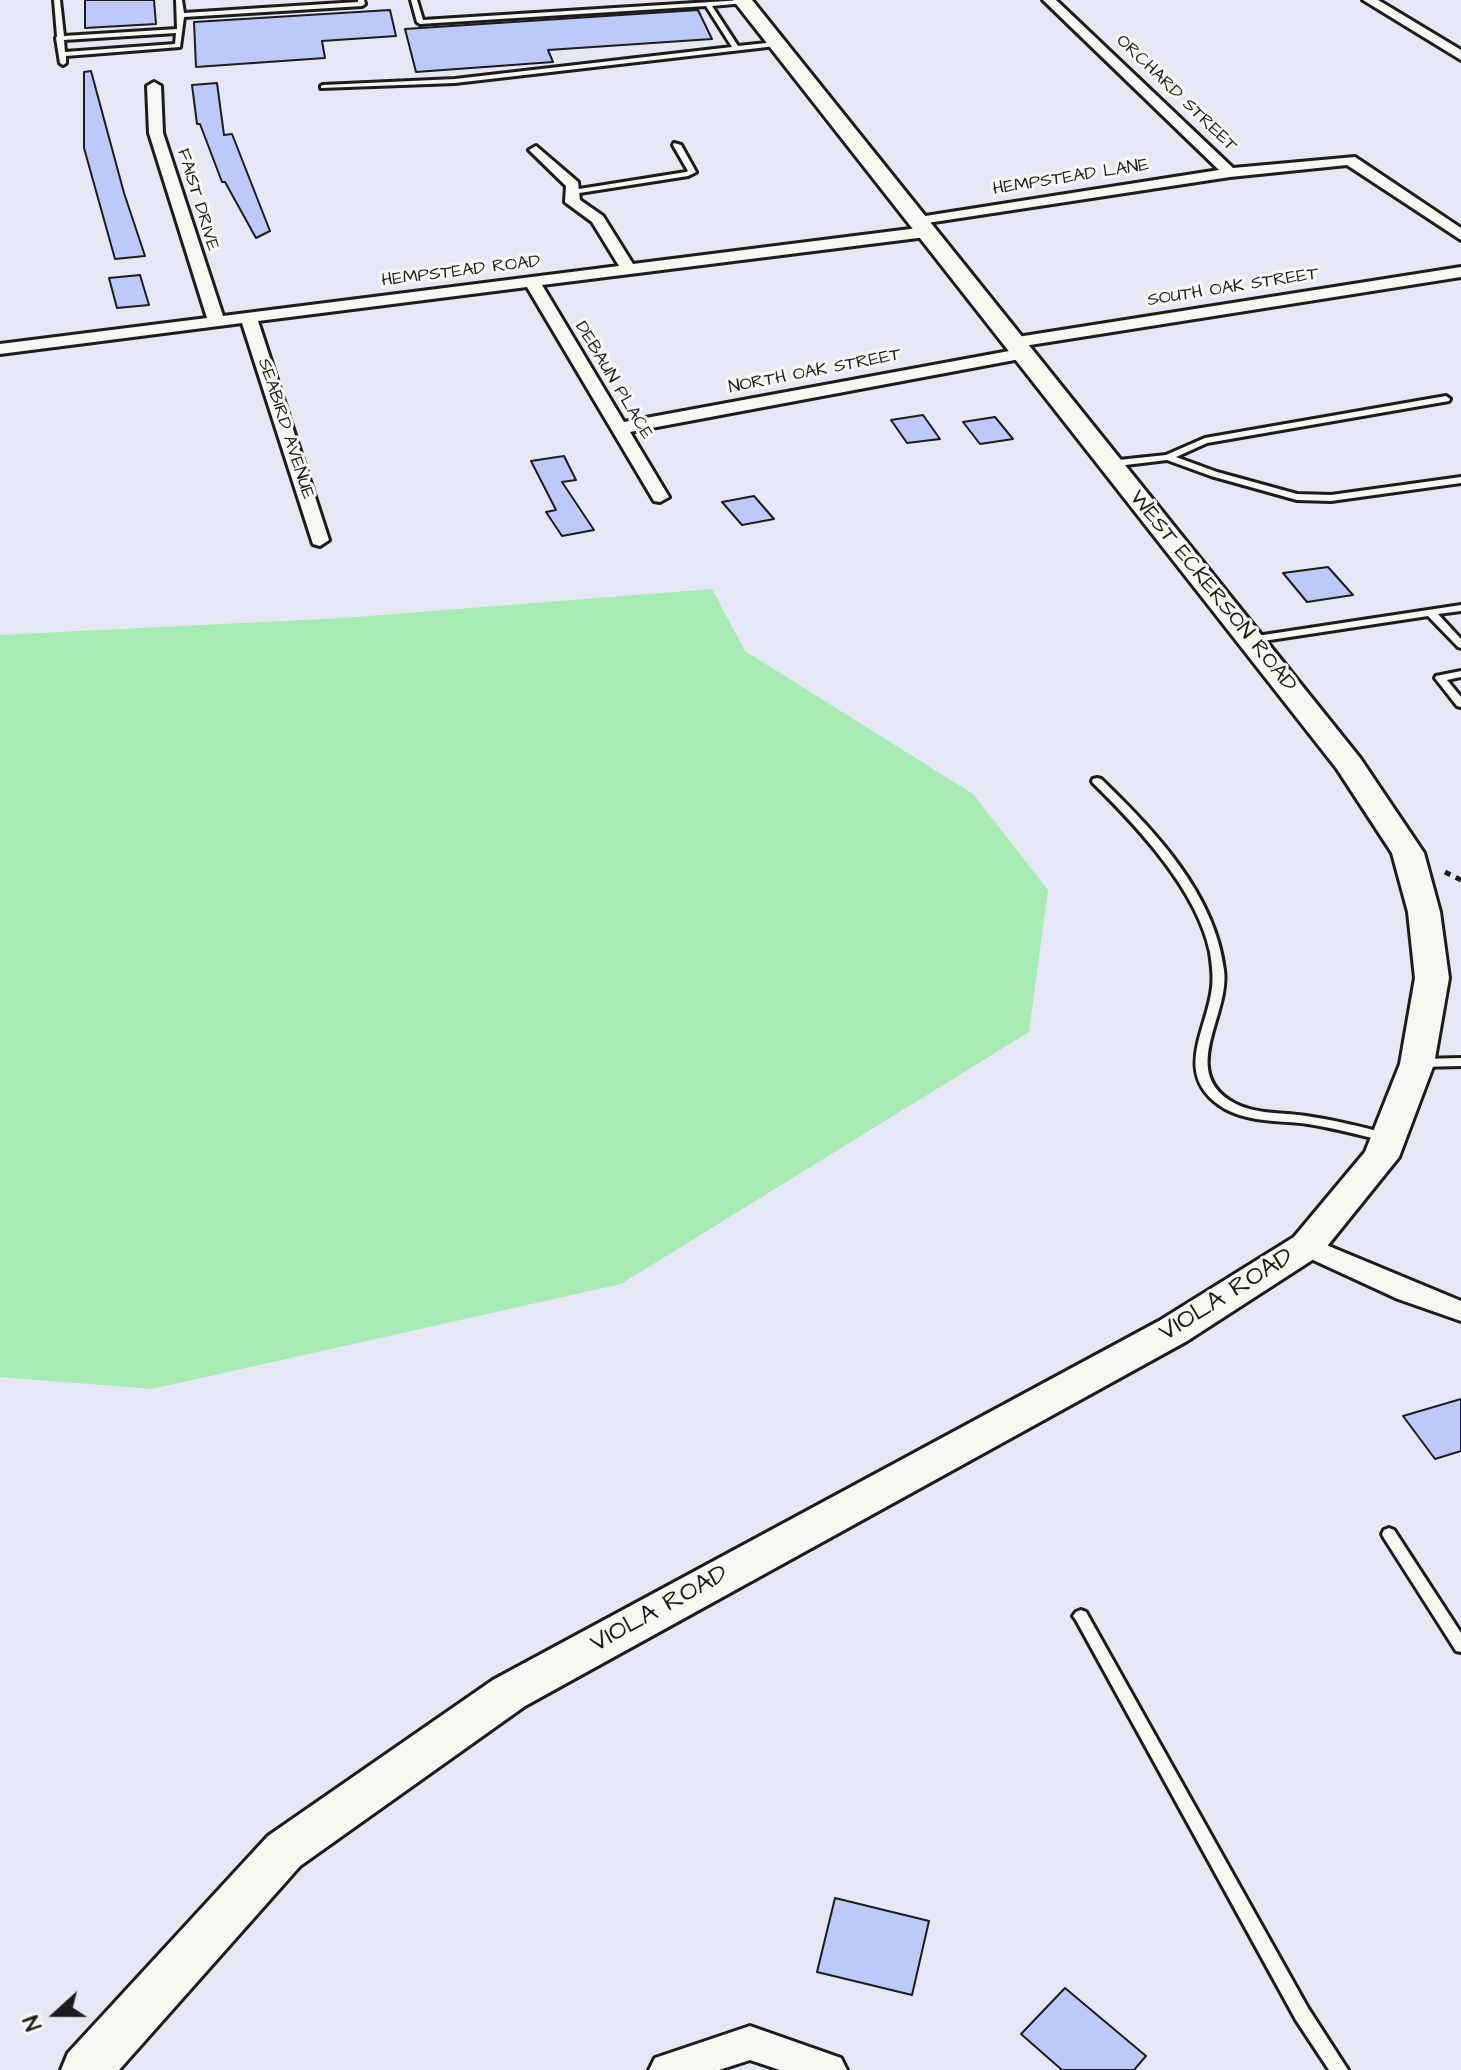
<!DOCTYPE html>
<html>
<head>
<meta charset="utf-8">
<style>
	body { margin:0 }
	#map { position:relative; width:1461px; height:2070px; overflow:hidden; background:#e5e8f4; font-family:"Architects Daughter",sans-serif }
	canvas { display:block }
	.north { position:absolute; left:16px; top:1974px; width:80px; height:80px; -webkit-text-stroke:6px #f6f6f2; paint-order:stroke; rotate:249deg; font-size:22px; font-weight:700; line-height:32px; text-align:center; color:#1c1c1c }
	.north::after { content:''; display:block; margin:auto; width:28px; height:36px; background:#1c1c1c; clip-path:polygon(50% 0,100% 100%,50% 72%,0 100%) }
</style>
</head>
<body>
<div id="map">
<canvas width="1461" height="2070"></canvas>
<div class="north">N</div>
</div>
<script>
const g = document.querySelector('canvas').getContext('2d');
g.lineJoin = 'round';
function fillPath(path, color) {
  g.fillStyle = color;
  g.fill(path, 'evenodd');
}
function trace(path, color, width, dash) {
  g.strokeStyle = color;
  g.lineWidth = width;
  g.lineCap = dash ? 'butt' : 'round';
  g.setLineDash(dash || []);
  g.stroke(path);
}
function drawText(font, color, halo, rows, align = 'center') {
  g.font = font + ' "Architects Daughter",sans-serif';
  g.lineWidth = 6;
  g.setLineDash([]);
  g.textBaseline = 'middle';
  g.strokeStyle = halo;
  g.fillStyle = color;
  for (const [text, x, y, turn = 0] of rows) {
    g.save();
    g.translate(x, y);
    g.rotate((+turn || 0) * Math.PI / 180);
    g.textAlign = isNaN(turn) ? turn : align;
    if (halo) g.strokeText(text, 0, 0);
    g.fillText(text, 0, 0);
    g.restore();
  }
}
fillPath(new Path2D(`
	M712 589 745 651 973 794 1048 890 1029 1032 621 1284 152 1389 0 1377V635L343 618Z`), '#a7eab4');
const building = new Path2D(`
	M85 0H154L156 24 85 28Z
	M390 10 396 36 322 41 325 58 196 67 194 22Z
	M698 10 712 39 548 50 553 62 416 72 405 29Z
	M91 71 124 193 145 256 115 259 84 148V72Z
	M217 83 224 135 232 134 270 231 256 238 225 182H222L200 124H197L192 85Z
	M140 275 149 305 117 308 109 278Z
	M923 415 940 439 907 443 891 420Z
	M995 417 1013 439 980 444 963 422Z
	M564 456 576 480 562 482 594 530 562 536 546 512 556 510 531 461Z
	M754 496 774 519 742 525 722 502Z
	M1328 567 1353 595 1307 602 1283 573Z
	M1461 1399V1451L1435 1459 1403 1416Z
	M835 1898 929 1921 912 1995 817 1972Z
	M1065 1988 1146 2056 1134 2070H1062L1021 2034Z`);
fillPath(building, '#bcc9fa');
trace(building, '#1c1c1c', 2);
const lane = new Path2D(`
	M54 0H60L64 36 177 29 176 0H182L184 13 358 2V0H364L365 4 362 6 184 17 180 47 66 56V63L63 65 60 63 56 38 57 36ZM176 33 175 44 65 52 64 40Z
	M411 0H417L423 20 743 0 746 2 745 3 712 6 738 46 776 42 779 44 776 46 455 83 321 88V86L323 85 455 79 732 47 706 6 420 24 417 22Z
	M674 143 681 145 696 172 688 176 573 194 569 192 573 190 686 172 688 171 673 145Z
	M1446 396 1450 399 1449 401 1207 443 1176 457 1217 472 1297 494 1331 495 1461 477V483L1331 501 1297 500 1211 476 1167 460 1109 467 1105 464 1109 461 1166 455 1205 438Z
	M1461 605V611L1438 614 1461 639V648L1458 647 1428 616 1250 643 1245 640 1250 637Z
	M1461 671V677L1447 680 1461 697V707L1457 706 1435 678 1436 676Z
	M1097 778 1101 779C1154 830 1215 894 1224 970 1230 1014 1181 1068 1229 1100 1251 1115 1281 1112 1306 1116 1334 1120 1362 1127 1389 1134L1391 1137 1389 1140 1385 1141C1359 1135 1334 1128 1308 1124 1279 1120 1244 1123 1219 1105 1176 1074 1204 1034 1211 994 1214 980 1212 966 1210 952 1197 890 1137 826 1093 783L1092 781 1093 779Z
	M1461 1058V1066L1420 1067 1414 1063 1420 1059Z
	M1389 1528 1394 1530 1461 1633V1652L1456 1651 1384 1538 1382 1534 1384 1530Z
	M1081 1610 1086 1612 1308 2008 1348 2070H1329L1296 2020 1076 1620 1073 1616 1076 1612Z`);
const street = new Path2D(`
	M1043 0H1056L1233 168 1355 157 1461 228V240L1347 165 1230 177 914 225V219L919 217 1219 170Z
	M1363 0H1378L1461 50V60Z
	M154 82 161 86 163 133 223 316 619 266 592 222 565 202 566 186 529 150 536 146 578 182 580 200 603 216 633 264 926 227 934 232 926 237 542 285 624 422 1020 349 1028 354 1020 359 630 432 669 497 660 502 654 501 527 287 258 321 329 540 320 546 313 544 242 323 0 354V344L207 318 149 133 147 86Z
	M1461 267V277L1011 348 1003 343 1011 338Z
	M1307 1237 1461 1301V1321L1398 1299 1298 1253 1294 1246 1298 1239Z
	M750 2026 841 2058 847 2070H780L750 2060 719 2070H649L655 2058Z`);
const secondary = new Path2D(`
	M733 0H752L1360 758 1424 853 1440 912 1449 978 1434 1064 1399 1157 1320 1255 1187 1341 525 1706 300 1866 119 2070H61L68 2053 268 1836 493 1680 1159 1321 1294 1237 1365 1152 1400 1064 1415 978 1408 912 1392 853 1337 769Z`);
trace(lane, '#1c1c1c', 6);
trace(street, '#1c1c1c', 6);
trace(secondary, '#1c1c1c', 6);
trace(new Path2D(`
	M1445 872 1461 880`), '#1c1c1c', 5, [6, 6]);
fillPath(lane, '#f6f6f2');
fillPath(street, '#f6f6f2');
fillPath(secondary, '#f6f6f2');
drawText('18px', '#1c1c1c', '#f6f6f2', [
	["ORCHARD STREET",1176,94,44],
	["HEMPSTEAD LANE",1071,178,-9],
	["FAIST DRIVE",197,200,73],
	["HEMPSTEAD ROAD",461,272,-7],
	["SOUTH OAK STREET",1233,288,-9],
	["NORTH OAK STREET",815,372,-11],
	["DEBAUN PLACE",613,381,59],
	["SEABIRD AVENUE",285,429,72]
]);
drawText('22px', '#1c1c1c', '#f6f6f2', [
	["WEST ECKERSON ROAD",1212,592,51]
]);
drawText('26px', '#1c1c1c', '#f6f6f2', [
	["VIOLA ROAD",1227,1296,-32],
	["VIOLA ROAD",660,1610,-29]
]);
</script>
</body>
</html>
